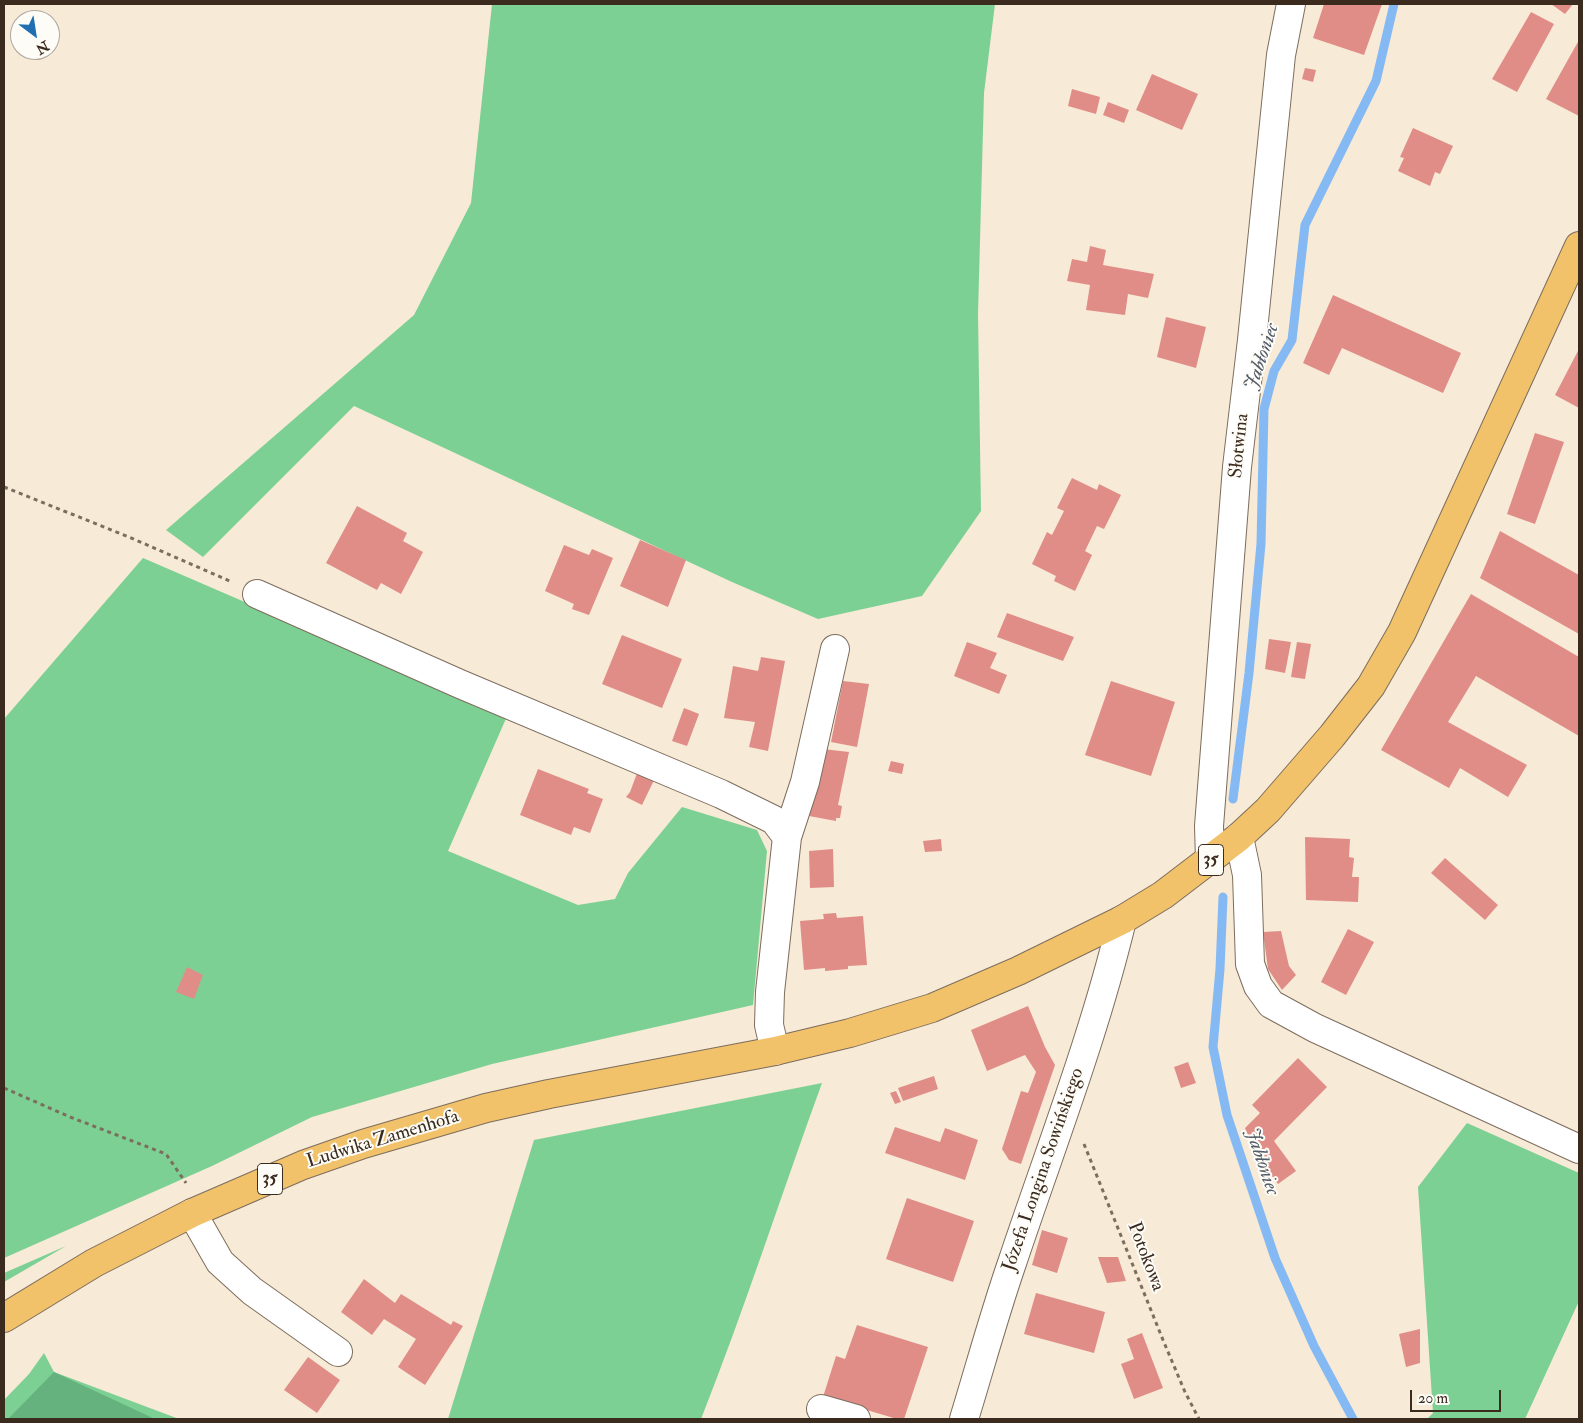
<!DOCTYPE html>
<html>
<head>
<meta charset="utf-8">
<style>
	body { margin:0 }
	#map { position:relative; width:1583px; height:1423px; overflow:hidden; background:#f7ead6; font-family:"IM FELL Double Pica",serif }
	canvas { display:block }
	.frame { position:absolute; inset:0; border:5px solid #3b2a1e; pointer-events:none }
	.north { position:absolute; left:10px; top:10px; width:50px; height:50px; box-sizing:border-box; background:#fdfcf7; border:1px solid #afa8a0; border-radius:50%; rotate:149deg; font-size:14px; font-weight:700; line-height:20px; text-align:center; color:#3b2a1e }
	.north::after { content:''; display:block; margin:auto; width:18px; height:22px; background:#1f6fb2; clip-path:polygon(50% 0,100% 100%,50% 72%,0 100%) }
	.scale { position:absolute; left:1410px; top:1390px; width:91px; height:22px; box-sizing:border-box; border:2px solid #3b2a1e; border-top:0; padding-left:6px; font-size:15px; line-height:18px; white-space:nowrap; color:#3b2a1e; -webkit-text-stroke:4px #fdfcf7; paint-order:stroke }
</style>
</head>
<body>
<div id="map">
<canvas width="1583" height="1423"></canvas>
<div class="frame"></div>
<div class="north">N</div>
<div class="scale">20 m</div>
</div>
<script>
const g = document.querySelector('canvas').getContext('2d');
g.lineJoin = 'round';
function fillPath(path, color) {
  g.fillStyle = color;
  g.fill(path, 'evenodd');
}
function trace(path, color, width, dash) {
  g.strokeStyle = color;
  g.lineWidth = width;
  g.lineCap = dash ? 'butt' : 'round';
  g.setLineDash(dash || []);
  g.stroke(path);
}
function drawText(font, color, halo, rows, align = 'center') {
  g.font = font + ' "IM FELL Double Pica",serif';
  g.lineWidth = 4;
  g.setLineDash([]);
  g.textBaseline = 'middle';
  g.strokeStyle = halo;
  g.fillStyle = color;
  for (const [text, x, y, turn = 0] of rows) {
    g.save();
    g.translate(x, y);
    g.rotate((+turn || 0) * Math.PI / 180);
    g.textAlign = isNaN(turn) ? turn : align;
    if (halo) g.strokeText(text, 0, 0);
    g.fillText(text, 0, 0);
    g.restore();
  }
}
fillPath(new Path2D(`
	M492 4H995L984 93 978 314 981 511 922 596 818 619 732 582 354 406 203 557 166 530 414 315 471 203Z
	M143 558 469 699 472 705 492 713 508 714 448 851 578 905 615 899 628 873 682 807 757 830 767 851 753 1005 492 1064 312 1117 212 1166 4 1258V719Z
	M822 1083C781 1195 745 1308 701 1419H448L534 1140Z
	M1467 1123 1579 1173V1301L1525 1419H1427L1433 1413 1418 1187Z
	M66 1246 4 1282V1273Z
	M44 1353 54 1372 179 1419H4V1400L29 1374Z`), '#7cd094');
fillPath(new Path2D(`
	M54 1372 155 1419H8Z`), '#65b27e');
trace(new Path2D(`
	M1233 799 1249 673 1261 544 1264 409 1274 371 1292 340 1305 225 1376 81 1394 4
	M1223 897 1220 969 1213 1047 1227 1115 1275 1258 1314 1346 1353 1419`), '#85b9f3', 9);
fillPath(new Path2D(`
	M1324 4H1382L1364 55 1313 38Z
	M1551 4H1573L1565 14Z
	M1531 12 1554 24 1517 92 1492 79Z
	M1579 40V116L1546 99Z
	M1305 68 1316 70 1313 82 1302 79Z
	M1152 74 1198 94 1182 130 1136 110Z
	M1072 89 1100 97 1096 114 1068 106Z
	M1108 102 1129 110 1124 123 1103 115Z
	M1413 128 1453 146 1440 174 1435 172 1430 186 1398 171 1404 158 1400 157Z
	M1090 246 1106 250 1103 265 1154 274 1148 298 1128 294 1125 315 1086 310 1090 285 1067 281 1072 259 1087 262Z
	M1333 295 1461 353 1443 393 1342 348 1329 375 1303 363Z
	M1166 317 1206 327 1196 368 1157 357Z
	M1579 349V408L1555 395Z
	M1535 433 1564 442 1535 524 1507 514Z
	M1072 478 1097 490 1099 484 1121 495 1104 529 1097 526 1085 551 1092 555 1075 591 1054 581 1056 576 1032 564 1047 532 1052 535 1064 511 1057 508Z
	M357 506 407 533 403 541 423 552 401 594 381 583 377 590 326 563Z
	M1500 531 1579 575V634L1480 578Z
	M640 540 686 560 668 607 620 586Z
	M564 545 589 555 592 549 613 558 589 615 572 609 574 604 545 591Z
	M1471 594 1579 657V736L1476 676 1448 722 1527 765 1508 797 1460 768 1449 788 1381 750Z
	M1007 613 1074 637 1063 661 997 637Z
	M622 635 682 659 662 708 602 684Z
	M1269 639 1291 642 1285 673 1265 669Z
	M967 642 997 653 990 668 1007 675 999 694 954 676Z
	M1297 642 1311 644 1305 679 1291 677Z
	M761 657 785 661 768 751 749 747 755 722 724 718 733 666 758 671Z
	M843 681 869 684 857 747 831 742Z
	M1111 681 1175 702 1151 776 1085 755Z
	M684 708 699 714 687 746 672 741Z
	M823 749 849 752 838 805 842 806 840 818H836V821L809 816Z
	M891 761 904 764 902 774 888 771Z
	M639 768 656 776 642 805 626 797 630 792Z
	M538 769 589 789 587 793 603 799 590 833 574 827 571 835 520 815Z
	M1305 837 1350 839 1349 857 1354 858 1352 877H1359L1358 902 1306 900Z
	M941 839 942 851 925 852 923 841Z
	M833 849 834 887 810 888 809 851Z
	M1445 858 1498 905 1485 920 1431 873Z
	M836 913 837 918 863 916 867 965 848 966V969L825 971V968L804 970 800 921 824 919 823 914Z
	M1348 929 1374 942 1346 995 1321 982Z
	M1281 931 1289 966 1296 975 1282 990 1268 969 1263 932Z
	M187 967 203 975 194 999 176 992Z
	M1028 1006 1045 1047 1055 1065 1021 1164 1009 1160 1002 1149 1021 1091 1028 1093 1036 1072 1025 1055 987 1071 971 1030Z
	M1298 1058 1327 1087 1274 1141 1296 1171 1278 1184 1257 1156 1245 1128 1260 1113 1252 1105Z
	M1188 1062 1196 1083 1181 1088 1174 1067Z
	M934 1076 938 1089 903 1101 898 1088Z
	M896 1091 901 1102 895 1104 890 1093Z
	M895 1127 940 1142 945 1128 978 1140 965 1180 885 1153Z
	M907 1198 974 1221 953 1282 886 1259Z
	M1042 1230 1068 1238 1057 1273 1032 1265Z
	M1098 1257H1118L1126 1281 1107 1283Z
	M364 1279 395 1303 401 1294 451 1325 453 1321 463 1326 425 1385 398 1367 416 1339 384 1319 372 1335 341 1312Z
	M1036 1293 1105 1312 1094 1353 1024 1334Z
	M857 1325 928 1347 904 1419H897L823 1397 836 1356 845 1359Z
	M1420 1329V1363L1406 1367 1399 1334Z
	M1142 1333 1163 1388 1134 1399 1121 1364 1134 1359 1127 1339Z
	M308 1357 340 1380 317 1413 284 1390Z`), '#e08d88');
const minor = new Path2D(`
	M257 594 460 684 721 794 774 820 787 837 770 992 769 1025 775 1051
	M787 837 805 782 835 649
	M1239 837 1247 875 1250 964 1258 986 1271 1004 1315 1028 1579 1149
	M1210 860 1209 826 1237 467 1252 340 1281 55 1291 4
	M192 1213 220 1262 252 1291 338 1352
	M821 1409 856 1419
	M964 1419C980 1367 994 1315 1012 1263 1050 1149 1094 1037 1122 920`);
const major = new Path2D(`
	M4 1318 94 1263 192 1213 303 1165 363 1144 486 1108 549 1094 775 1051 850 1033 932 1008 1018 971 1122 920 1163 895 1239 837 1268 810 1332 736 1371 686 1402 632 1579 246`);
trace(minor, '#7d6d5e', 30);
trace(major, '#7d6d5e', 30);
trace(new Path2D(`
	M4 487 129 537 232 582
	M4 1088 70 1117 166 1154 186 1183
	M1084 1144 1163 1340 1185 1392 1199 1419`), '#7d6d5e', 3, [4, 4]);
trace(minor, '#fff', 28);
trace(major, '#f2c26a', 28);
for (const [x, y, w] of [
	[1211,860,25],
	[270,1179,25]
]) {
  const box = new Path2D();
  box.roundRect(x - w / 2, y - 15.5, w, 31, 4);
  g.fillStyle = '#fdfcf7';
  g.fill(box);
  trace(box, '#3b2a1e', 1);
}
drawText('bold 18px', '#3b2a1e', null, [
	["35",1211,860],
	["35",270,1179]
]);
drawText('19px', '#3b2a1e', '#fdfcf7', [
	["Słotwina",1240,446,-84],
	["Ludwika Zamenhofa",383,1140,-17],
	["Józefa Longina Sowińskiego",1044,1170,-71],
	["Potokowa",1145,1257,69]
]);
drawText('italic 20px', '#555c69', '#fdfcf7', [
	["Jabłoniec",1263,357,-71],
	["Jabłoniec",1261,1162,71]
]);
</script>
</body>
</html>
